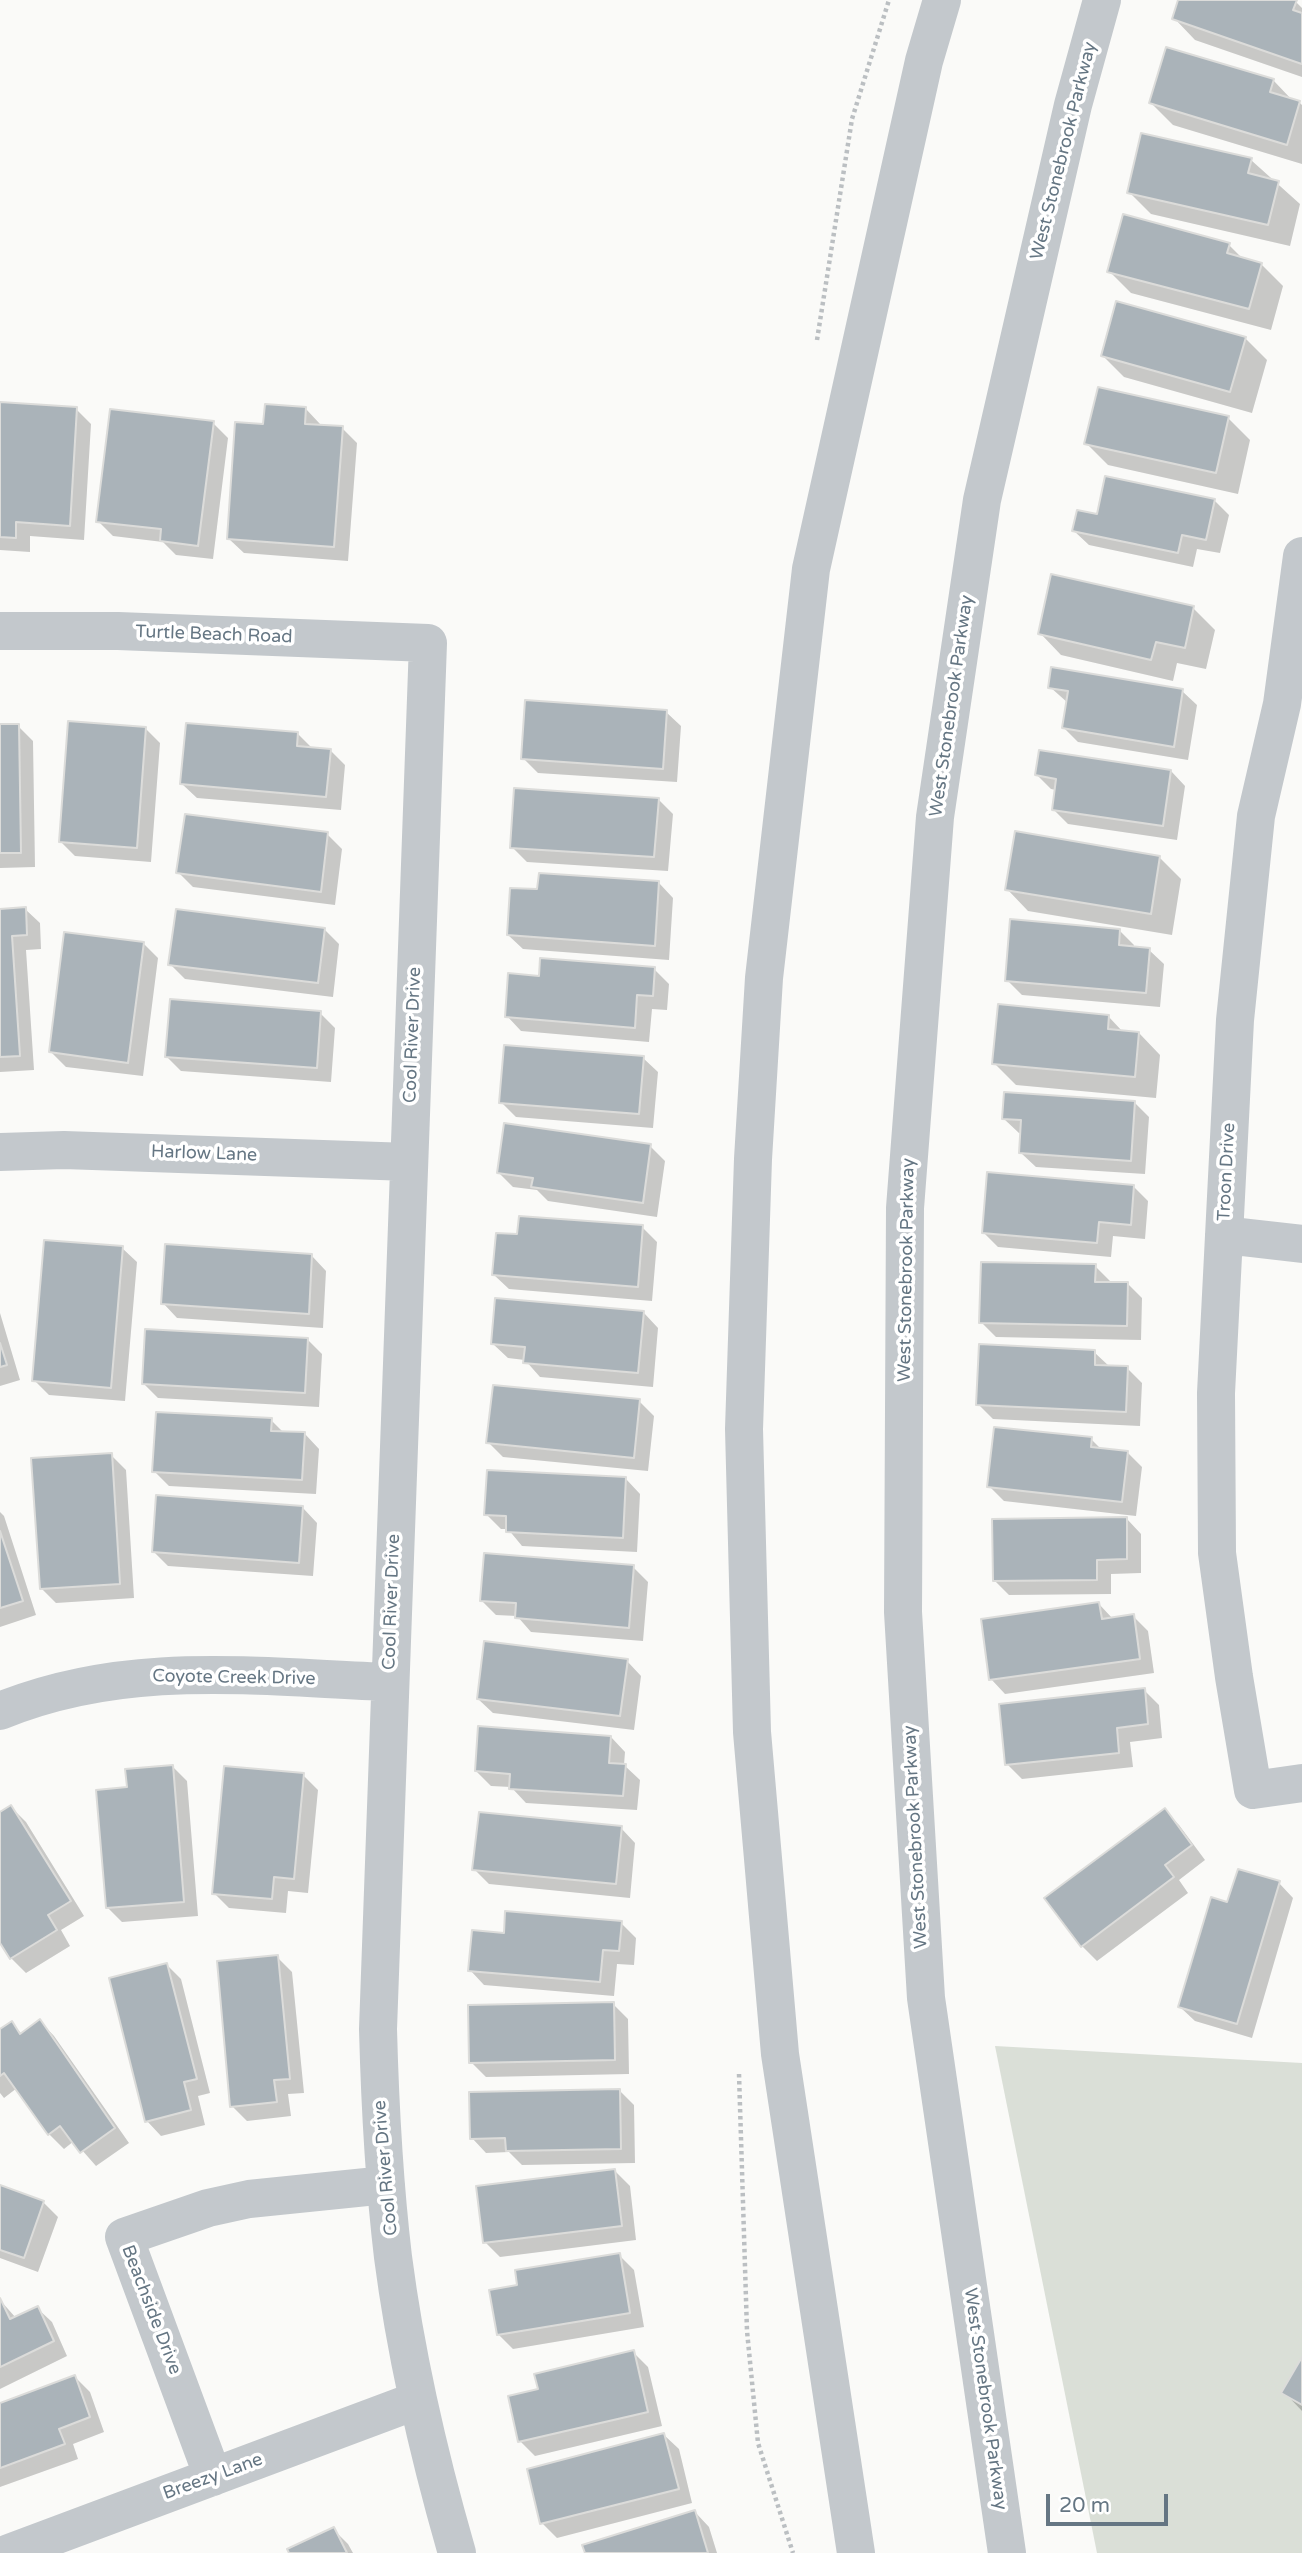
<!DOCTYPE html>
<html>
<head>
<meta charset="utf-8">
<style>
	body { margin:0 }
	#map { position:relative; width:1302px; height:2553px; overflow:hidden; background:#fafaf8; font-family:"Varela Round",sans-serif }
	canvas { display:block }
	.scale { position:absolute; left:1046px; top:2494px; width:122px; height:32px; box-sizing:border-box; border:4px solid #657683; border-top:0; padding-left:9px; font-size:21px; line-height:24px; white-space:nowrap; color:#657683; -webkit-text-stroke:5px #fff; paint-order:stroke }
</style>
</head>
<body>
<div id="map">
<canvas width="1302" height="2553"></canvas>
<div class="scale">20 m</div>
</div>
<script>
const g = document.querySelector('canvas').getContext('2d');
g.lineJoin = 'round';
function fillPath(path, color) {
  g.fillStyle = color;
  g.fill(path, 'evenodd');
}
function trace(path, color, width, dash) {
  g.strokeStyle = color;
  g.lineWidth = width;
  g.lineCap = dash ? 'butt' : 'round';
  g.setLineDash(dash || []);
  g.stroke(path);
}
function drawText(font, color, halo, rows, align = 'center') {
  g.font = font + ' "Varela Round",sans-serif';
  g.lineWidth = 7;
  g.setLineDash([]);
  g.textBaseline = 'middle';
  g.strokeStyle = halo;
  g.fillStyle = color;
  for (const [text, x, y, turn = 0] of rows) {
    g.save();
    g.translate(x, y);
    g.rotate((+turn || 0) * Math.PI / 180);
    g.textAlign = isNaN(turn) ? turn : align;
    if (halo) g.strokeText(text, 0, 0);
    g.fillText(text, 0, 0);
    g.restore();
  }
}
fillPath(new Path2D(`
	M995 2046 1302 2063V2553H1097Z`), '#dadfd7');
fillPath(new Path2D(`
	M1180 0H1290L1296 2 1302 8V77L1195 40 1174 18Z
	M1167 49 1274 81 1293 101 1299 102 1302 105V164L1173 125 1151 103Z
	M1251 160 1300 204 1290 246 1151 214 1129 192Z
	M1229 245 1243 259 1261 264 1283 286 1271 330 1131 293 1109 271Z
	M1245 338 1267 360 1252 413 1124 377 1103 356Z
	M0 404 76 409 91 424 84 540 30 536V552L0 550Z
	M306 409 320 424V427L342 428 357 443 348 561 244 553 229 539 265 426Z
	M1228 418 1250 440 1238 494 1108 465 1086 443Z
	M213 423 228 438 213 559 176 555 163 542 113 536 98 521Z
	M1214 500 1229 515 1220 553 1197 549 1193 567 1089 545 1074 531 1099 516Z
	M1193 608 1215 630 1206 669 1177 663 1173 681 1061 655 1040 633Z
	M1050 687 1182 691 1197 705 1188 760 1078 742 1063 727 1068 703Z
	M666 712 681 726 677 782 538 773 523 758Z
	M0 726H18L33 741 35 867 0 868Z
	M145 728 160 743 151 862 75 856 60 841Z
	M298 734 313 749 330 750 345 765 341 810 197 798 182 784Z
	M1171 771 1185 786 1177 840 1068 824 1053 809 1056 790 1051 789 1037 775Z
	M658 799 673 814 668 871 527 862 512 847Z
	M327 834 342 849 335 905 193 887 178 872Z
	M1159 857 1181 879 1172 935 1028 911 1007 889Z
	M659 883 673 898 669 960 523 949 508 935 539 891Z
	M25 909 40 923 41 949 26 950 34 1070 0 1072V910Z
	M325 930 339 944 333 997 185 979 170 964Z
	M1119 930 1134 945 1133 948 1149 950 1164 964 1160 1007 1022 995 1007 980Z
	M143 943 158 958 143 1076 66 1067 51 1052Z
	M654 969 669 984 667 1010 652 1009 649 1042 521 1031 507 1016 540 977Z
	M320 1013 335 1028 331 1082 181 1071 166 1056Z
	M1108 1016 1123 1032 1139 1033 1160 1055 1156 1098 1016 1085 994 1063Z
	M643 1058 658 1072 653 1128 516 1117 501 1102Z
	M1134 1102 1149 1117 1145 1174 1036 1167 1021 1153 1022 1134 1019 1133 1004 1119Z
	M650 1146 665 1161 657 1217 548 1201 537 1190 513 1187 498 1172Z
	M1133 1186 1148 1201 1145 1239 1113 1236 1111 1257 998 1247 984 1233Z
	M642 1227 657 1242 652 1301 509 1289 494 1275 519 1236Z
	M122 1248 137 1262 125 1401 49 1395 34 1380Z
	M312 1256 326 1271 323 1328 177 1318 163 1303Z
	M1095 1266 1110 1281V1283L1128 1284 1142 1298 1141 1340 996 1337 981 1322Z
	M0 1313 20 1380 0 1386Z
	M644 1313 658 1328 653 1387 540 1377 525 1360 508 1358 493 1344Z
	M307 1339 322 1354 319 1407 158 1398 143 1383Z
	M1094 1352 1110 1367 1127 1368 1142 1383 1140 1426 993 1419 978 1404Z
	M639 1401 654 1416 648 1471 503 1457 488 1442Z
	M271 1420 284 1433 305 1434 319 1449 316 1494 169 1486 154 1471Z
	M1091 1439 1102 1450 1127 1452 1142 1467 1136 1516 1004 1501 989 1486Z
	M111 1455 126 1470 134 1598 56 1603 41 1588Z
	M626 1479 640 1494 637 1552 522 1546 508 1529H501L486 1514Z
	M303 1508 317 1523 313 1576 168 1566 153 1551Z
	M0 1512 4 1516 36 1615 0 1627Z
	M1127 1519 1141 1534V1573L1111 1574V1594L1009 1595 995 1581Z
	M633 1567 648 1582 643 1641 531 1632 517 1616 496 1615 481 1600Z
	M1099 1604 1113 1619 1133 1616 1148 1631 1154 1673 1005 1694 991 1679Z
	M627 1661 641 1676 634 1730 493 1713 478 1699Z
	M1144 1690 1159 1705 1162 1738 1130 1742 1133 1767 1022 1779 1007 1764Z
	M611 1737 625 1752 624 1765 640 1780 637 1810 526 1803 511 1787 491 1786 476 1771Z
	M172 1766 187 1781 198 1916 122 1922 107 1907 129 1789Z
	M303 1775 318 1790 308 1893 288 1891 286 1913 229 1908 214 1893Z
	M11 1807 26 1822 84 1916 61 1930 70 1946 26 1973 11 1958 0 1939V1814Z
	M1164 1810 1179 1825 1205 1860 1179 1880 1188 1893 1097 1961 1082 1946 1046 1898Z
	M621 1828 635 1843 630 1898 489 1884 474 1869Z
	M1279 1883 1293 1898 1252 2038 1195 2021 1180 2007 1228 1904Z
	M621 1923 636 1938 634 1965 617 1964 614 1996 484 1985 470 1970 505 1935Z
	M277 1957 292 1972 304 2093 288 2094 291 2116 247 2121 232 2106Z
	M166 1964 181 1979 210 2093 198 2096 205 2125 161 2136 147 2121Z
	M613 2004 628 2019 629 2074 486 2077 471 2062Z
	M40 2021 54 2036 129 2143 96 2166 74 2141 64 2149 49 2134 17 2088 4 2098 0 2093V2031L11 2023 22 2034Z
	M619 2090 634 2105 635 2163 522 2165 509 2152 486 2153 472 2138Z
	M615 2171 630 2186 636 2240 500 2257 485 2242Z
	M0 2187 43 2202 58 2217 38 2272 0 2258Z
	M619 2255 634 2270 644 2327 513 2349 498 2334 519 2287Z
	M0 2300 16 2318 37 2308 52 2322 67 2356 0 2389Z
	M633 2352 648 2367 662 2426 535 2456 520 2441Z
	M1302 2361V2411L1284 2392Z
	M75 2377 90 2392 104 2432 73 2444 78 2459 0 2487V2405Z
	M664 2435 679 2449 692 2503 557 2538 542 2523Z
	M695 2512 709 2527 717 2553H587Z
	M333 2529 348 2544 353 2553H291Z`), '#0003');
const building = new Path2D(`
	M1178 0H1297L1293 10 1302 13V64L1172 19Z
	M1166 47 1274 79 1270 92 1300 101 1287 145 1149 103Z
	M1141 133 1252 158 1248 173 1279 181 1268 225 1127 193Z
	M1123 214 1230 243 1227 253 1262 263 1249 309 1107 272Z
	M1116 301 1246 337 1230 392 1101 356Z
	M1098 387 1229 416 1216 473 1084 444Z
	M0 402 77 407 70 526 16 522V538L0 537Z
	M265 404 306 407 305 424 343 426 334 547 227 539 235 422 263 424Z
	M110 409 214 421 198 546 160 541 161 529 96 522Z
	M1105 476 1215 499 1206 540 1182 535 1178 553 1072 531 1077 510 1097 514Z
	M1051 574 1194 606 1185 648 1156 642 1151 660 1038 634Z
	M1051 667 1183 689 1174 747 1062 728 1068 691 1048 688Z
	M525 700 667 710 663 769 521 759Z
	M68 721 146 727 137 848 59 842Z
	M186 723 298 732 297 746 331 749 326 797 180 784Z
	M0 724H19L21 853H0Z
	M1039 750 1171 770 1163 826 1052 810 1056 779 1035 775Z
	M514 788 659 798 654 857 510 848Z
	M185 814 328 832 321 892 176 873Z
	M1015 831 1160 856 1151 914 1005 890Z
	M539 873 659 881 655 946 507 935 510 888 537 889Z
	M26 907 27 935 12 936 20 1056 0 1057V909Z
	M176 909 325 928 318 983 168 965Z
	M1010 919 1120 929 1119 945 1150 948 1146 993 1005 981Z
	M64 932 144 942 128 1063 49 1052Z
	M540 958 655 967 653 996 637 995 635 1028 505 1017 508 973 539 976Z
	M170 999 321 1011 317 1068 165 1057Z
	M998 1004 1109 1015 1108 1029 1139 1032 1135 1077 992 1064Z
	M504 1045 644 1056 639 1114 499 1103Z
	M1004 1092 1135 1101 1131 1161 1019 1153 1021 1120 1002 1119Z
	M504 1123 651 1144 643 1203 531 1187 533 1178 497 1173Z
	M987 1172 1134 1185 1131 1225 1099 1222 1097 1243 982 1233Z
	M519 1216 643 1225 638 1287 492 1275 496 1233 517 1234Z
	M44 1240 123 1246 111 1388 32 1381Z
	M165 1244 312 1254 309 1314 161 1304Z
	M981 1262 1096 1264 1095 1282H1128L1127 1326 979 1323Z
	M495 1298 644 1311 638 1373 523 1363 525 1347 491 1344Z
	M145 1329 308 1338 305 1393 142 1384Z
	M0 1343 7 1365 0 1367Z
	M979 1344 1095 1350V1365L1128 1366 1126 1412 976 1405Z
	M493 1385 640 1399 634 1458 486 1443Z
	M156 1412 272 1418 271 1431 305 1432 302 1480 152 1472Z
	M994 1427 1092 1437 1091 1447 1128 1451 1122 1502 987 1487Z
	M112 1453 120 1584 40 1589 31 1458Z
	M487 1470 626 1477 623 1538 506 1532V1516L484 1515Z
	M156 1495 303 1506 299 1563 152 1552Z
	M1127 1517V1559L1097 1560V1580L993 1581 992 1519Z
	M0 1531 23 1601 0 1608Z
	M484 1553 634 1565 629 1628 515 1618 516 1603 480 1601Z
	M1099 1602 1102 1619 1134 1614 1140 1659 989 1680 981 1619Z
	M484 1641 628 1659 620 1716 477 1699Z
	M1145 1688 1148 1724 1117 1728 1119 1753 1005 1765 999 1704Z
	M478 1726 611 1736 609 1763 626 1764 623 1796 509 1789 510 1774 475 1771Z
	M173 1765 184 1902 106 1908 96 1790 127 1787 125 1769Z
	M224 1766 304 1773 294 1879 274 1877 272 1899 212 1894Z
	M11 1805 71 1901 48 1915 57 1930 10 1959 0 1943V1812Z
	M1165 1808 1192 1845 1165 1865 1174 1877 1081 1947 1044 1898Z
	M479 1812 622 1826 616 1884 472 1870Z
	M1238 1869 1280 1881 1237 2024 1178 2007 1211 1897 1227 1902Z
	M505 1911 622 1921 619 1951 603 1950 600 1982 468 1971 472 1930 504 1933Z
	M278 1955 290 2079 274 2080 277 2102 230 2107 217 1961Z
	M167 1963 197 2079 184 2082 191 2110 145 2122 109 1978Z
	M614 2002 615 2060 469 2063 468 2005Z
	M40 2019 115 2128 80 2153 60 2126 48 2135 4 2073 0 2076V2029L12 2021 20 2034Z
	M620 2089 621 2149 506 2151 505 2138 470 2139 469 2092Z
	M615 2169 622 2226 483 2243 476 2186Z
	M0 2185 44 2201 24 2258 0 2250Z
	M620 2253 630 2313 497 2335 489 2290 517 2285 515 2270Z
	M0 2298 10 2319 38 2306 54 2341 0 2367Z
	M634 2350 648 2412 518 2442 508 2396 538 2389 534 2374Z
	M1302 2357V2405L1281 2393Z
	M75 2375 90 2417 59 2429 65 2444 0 2468V2403Z
	M664 2433 679 2489 540 2524 527 2469Z
	M695 2510 708 2553H585L582 2545Z
	M334 2527 347 2553H289L287 2549Z`);
fillPath(building, '#aab3b9');
trace(building, '#dcdcda', 2);
trace(new Path2D(`
	M817 340 852 119 889 0
	M739 2074 747 2331 758 2443 793 2553`), '#bbbfc2', 4.5, [3.5, 3.5]);
trace(new Path2D(`
	M1302 556 1282 704 1256 816 1235 1020 1216 1393 1217 1553 1234 1677 1253 1790 1302 1783
	M0 631H118L428 643 378 2029C380 2105 384 2181 393 2257 406 2357 429 2456 457 2553
	M0 1152 64 1150 409 1162
	M1224 1235 1302 1244
	M0 1711C127 1659 256 1677 389 1682
	M213 2477 124 2237 208 2208 249 2199 386 2185
	M9 2553 418 2400
	M856 2553 780 2054 752 1732 744 1429 753 1159 764 978 811 569 924 61 942 0
	M1007 2553 926 1998 903 1612 905 1208 935 817 982 500 1073 105 1102 0`), '#c3c8cc', 38);
drawText('18px', '#657683', '#fff', [
	["West Stonebrook Parkway",1064,151,-76],
	["Turtle Beach Road",214,635,2],
	["West Stonebrook Parkway",952,706,-82],
	["Cool River Drive",413,1035,-88],
	["Harlow Lane",204,1154,2],
	["Troon Drive",1227,1172,-87],
	["West Stonebrook Parkway",907,1270,-89],
	["Cool River Drive",392,1602,-88],
	["Coyote Creek Drive",234,1678,1],
	["West Stonebrook Parkway",916,1837,-93],
	["Cool River Drive",386,2168,-95],
	["Beachside Drive",151,2310,69],
	["West Stonebrook Parkway",985,2399,82],
	["Breezy Lane",213,2477,-20]
]);
</script>
</body>
</html>
